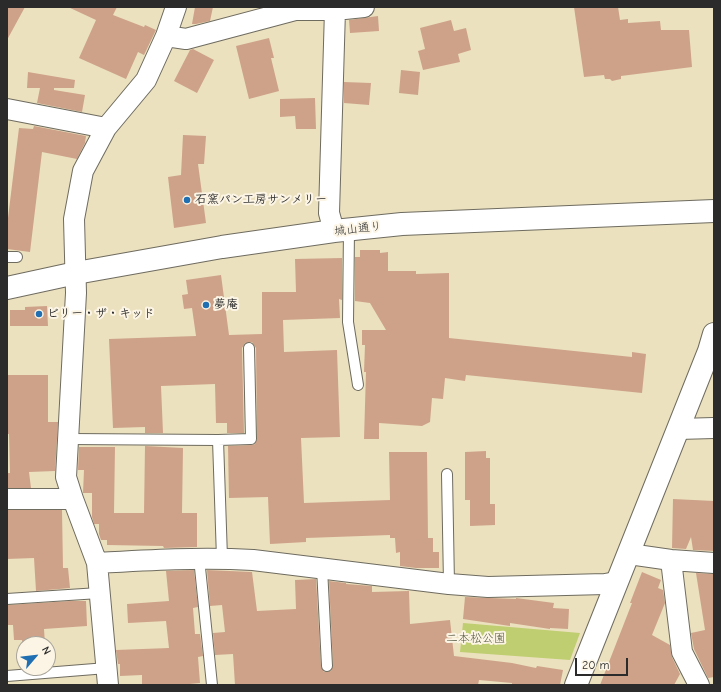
<!DOCTYPE html>
<html>
<head>
<meta charset="utf-8">
<style>
	body { margin:0 }
	#map { position:relative; width:721px; height:692px; overflow:hidden; background:#ebe1bf; font-family:"Comic Neue",sans-serif }
	canvas { display:block }
	.frame { position:absolute; inset:0; border:8px solid #2b2b2b; pointer-events:none }
	.north { position:absolute; left:16px; top:636px; width:40px; height:40px; box-sizing:border-box; background:#fcf5e5; border:1px solid #a8a49b; border-radius:50%; rotate:62deg; font-size:11px; font-weight:700; line-height:16px; text-align:center; color:#2b2b2b }
	.north::after { content:''; display:block; margin:auto; width:14px; height:18px; background:#1f6fb2; clip-path:polygon(50% 0,100% 100%,50% 72%,0 100%) }
	.scale { position:absolute; left:575px; top:658px; width:53px; height:18px; box-sizing:border-box; border:2px solid #2b2b2b; border-top:0; padding-left:5px; font-size:12px; line-height:14px; white-space:nowrap; color:#2b2b2b; -webkit-text-stroke:3px #fcf5e5; paint-order:stroke }
</style>
</head>
<body>
<div id="map">
<canvas width="721" height="692"></canvas>
<div class="frame"></div>
<div class="north">N</div>
<div class="scale">20 m</div>
</div>
<script>
const g = document.querySelector('canvas').getContext('2d');
g.lineJoin = 'round';
function fillPath(path, color) {
  g.fillStyle = color;
  g.fill(path, 'evenodd');
}
function trace(path, color, width, dash) {
  g.strokeStyle = color;
  g.lineWidth = width;
  g.lineCap = dash ? 'butt' : 'round';
  g.setLineDash(dash || []);
  g.stroke(path);
}
function drawText(font, color, halo, rows, align = 'center') {
  g.font = font + ' "Comic Neue","Klee One",sans-serif';
  g.lineWidth = 4;
  g.setLineDash([]);
  g.textBaseline = 'middle';
  g.strokeStyle = halo;
  g.fillStyle = color;
  for (const [text, x, y, turn = 0] of rows) {
    g.save();
    g.translate(x, y);
    g.rotate((+turn || 0) * Math.PI / 180);
    g.textAlign = isNaN(turn) ? turn : align;
    if (halo) g.strokeText(text, 0, 0);
    g.fillText(text, 0, 0);
    g.restore();
  }
}
fillPath(new Path2D(`
	M463 623 580 633 570 660 460 652Z`), '#bfce70');
fillPath(new Path2D(`
	M7 7H25L7 40Z
	M68 7H117L113 15 144 27 145 25 156 30 144 55 138 52 126 79 79 58 96 20Z
	M195 7H213L210 21 196 24H192Z
	M574 7H618L620 20 628 19V23L660 21 661 30H689L692 67 621 76V79L612 81 610 79H605L604 75 584 77Z
	M378 16 379 31 350 33 349 20Z
	M451 20 454 31 466 28 471 50 458 54 460 62 423 70 418 51 425 49 420 28Z
	M269 38 274 58H271L279 91 249 99 236 46Z
	M193 49 214 60 197 93 174 81 190 50Z
	M401 70 420 72 418 95 399 93Z
	M28 72 75 80 74 88H54V90L85 95 82 112 37 103 40 88H27Z
	M344 82 371 83 369 105 344 103Z
	M315 98 316 129H296L295 116 280 117V99Z
	M34 126 86 136 85 143 77 159 42 152 30 252 7 249V226L19 128 33 129Z
	M183 135 206 136 204 164H198L206 223 174 228 168 177 181 175Z
	M360 250H380V253L388 252V271H416V274L449 273V338L632 357V352L646 354 642 393 466 375 465 381 445 378 443 399 432 398 430 422 422 426 379 423V439H364L366 372H364L365 345H362V330H386L370 303 355 301V257H360Z
	M342 258V300L339 299 340 318 283 320 284 352 337 350 340 437 301 438 304 503 390 500 389 452H427L428 538H433V552H439V568H416L400 566V552L396 553 395 538H390V535L306 538V542L270 544 268 497 229 498 228 446 252 445 255 444 257 439 256 348 252 342 245 343 242 348 244 433H227V423H216L215 384 161 386 163 433H145V427L113 428 109 339 196 336 192 308 184 309 182 295 188 294 186 280 221 275 229 335 262 334V292H296L295 259Z
	M47 306 48 326H10V310H25V307Z
	M7 375H48V422H58L55 471 29 472 31 488H7V473H10L9 434H7Z
	M145 446 183 448 182 513H197V547L164 548 163 546 107 545V540H101L99 534V524H94L92 517V493H83L84 470H78L79 447H115L114 513H144Z
	M486 451V458H490V504H495V525L470 526V500H465V452Z
	M673 499 714 501V551L693 550 691 537 686 549 672 548Z
	M7 510H62L63 568H68L70 588 36 591 34 558 7 559Z
	M194 570 198 607 193 608 195 634H200L203 656 198 657 200 683 179 685H142V675L120 676V664H118L116 650 169 648 166 621 128 623 127 604 169 601 166 571Z
	M207 570 252 572 257 611 296 609 295 580 316 579 321 666 324 672 331 671 333 666 329 581 346 583V584L372 586V592L409 591 410 624 450 620 454 656 512 663 536 668 537 666 563 670 560 685H512V683L479 680 478 685H235L233 654 215 655 213 633 225 632 222 605 210 606Z
	M642 572 661 580 658 588 663 590 665 603 652 635 670 645 672 657 680 674 674 685H600L632 603H630Z
	M696 573 714 574V677L708 678 694 649 691 633 705 630Z
	M465 597 516 599V598L554 603 553 608 569 609 568 629 550 628V629L510 623V626L463 619Z
	M70 601H86L87 626 44 629 45 644H24V665L22 640H14L13 625H7V605Z`), '#cea289');
const service = new Path2D(`
	M349 230 348 322 358 385
	M7 257H17
	M69 439 218 440 222 558
	M218 440 251 439 249 348
	M447 474 449 584
	M199 558 212 685
	M322 568 327 666
	M7 599 99 593
	M7 676 107 668`);
const minor = new Path2D(`
	M166 36 186 39 295 10H335L364 7
	M7 109 106 128
	M334 231 329 213 335 10
	M678 429 714 428
	M7 499H73
	M629 554 671 560 714 563
	M671 560 682 652 699 685
	M97 563C149 560 201 557 253 560L449 584 488 587 605 584 616 582
	M108 685 97 563 73 499 66 477 76 293 74 219 83 171 106 128 146 80 166 36 176 7`);
const tertiary = new Path2D(`
	M7 288 76 273 222 247 334 231 402 224 714 211
	M576 685 678 429 709 351 714 334`);
trace(service, '#6e6b5f', 12);
trace(minor, '#6e6b5f', 22);
trace(tertiary, '#6e6b5f', 24);
trace(service, '#fff', 10);
trace(minor, '#fff', 20);
trace(tertiary, '#fff', 22);
for (const [x, y, r, color] of [
	[187,200,4,"#1f6fb2"],
	[206,305,4,"#1f6fb2"],
	[39,314,4,"#1f6fb2"]
]) {
  const dot = new Path2D();
  dot.arc(x, y, r, 0, 2 * Math.PI);
  g.fillStyle = color;
  g.fill(dot);
  trace(dot, '#fcf5e5', 1.5);
}
drawText('bold 12px', '#2b2b2b', '#fcf5e5', [
	["石窯パン工房サンメリー",195,200],
	["夢庵",214,305],
	["ビリー・ザ・キッド",47,314]
], 'left');
drawText('12px', '#2b2b2b', '#fcf5e5', [
	["城山通り",358,229,-6]
]);
drawText('12px', '#50543c', '#fcf5e5', [
	["二本松公園",476,639]
]);
</script>
</body>
</html>
